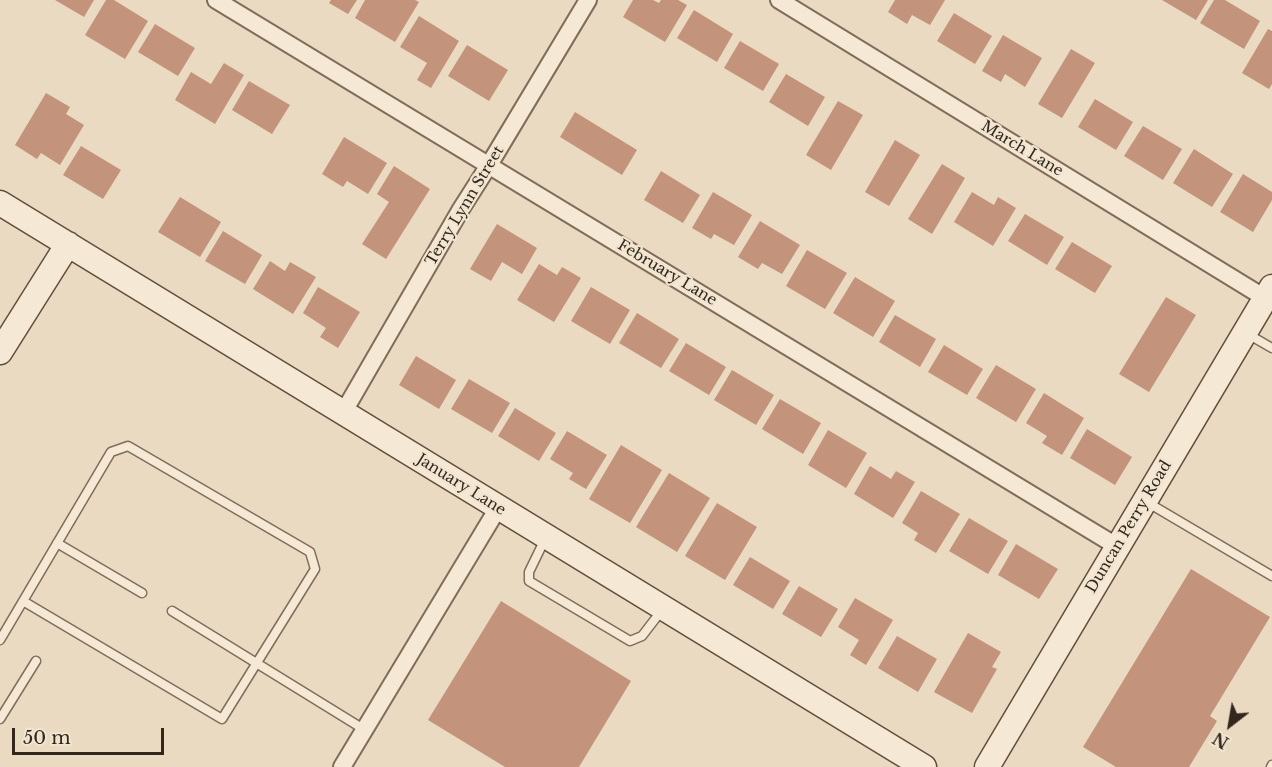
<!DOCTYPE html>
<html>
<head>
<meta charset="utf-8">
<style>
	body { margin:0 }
	#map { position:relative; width:1272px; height:767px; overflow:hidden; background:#e9dac1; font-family:"Libre Baskerville",serif }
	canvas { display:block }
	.north { position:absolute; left:1200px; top:695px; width:60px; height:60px; -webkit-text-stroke:4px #f1e5d0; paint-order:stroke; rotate:211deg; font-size:16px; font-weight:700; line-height:24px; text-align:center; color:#32261d }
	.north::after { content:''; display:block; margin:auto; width:21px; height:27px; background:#32261d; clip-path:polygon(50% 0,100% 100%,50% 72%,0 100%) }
	.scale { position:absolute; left:12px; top:728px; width:152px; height:27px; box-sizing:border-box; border:3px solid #32261d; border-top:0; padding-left:8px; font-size:18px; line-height:21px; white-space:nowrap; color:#32261d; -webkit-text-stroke:4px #f1e5d0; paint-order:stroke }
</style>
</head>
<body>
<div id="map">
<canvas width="1272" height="767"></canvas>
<div class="north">N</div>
<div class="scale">50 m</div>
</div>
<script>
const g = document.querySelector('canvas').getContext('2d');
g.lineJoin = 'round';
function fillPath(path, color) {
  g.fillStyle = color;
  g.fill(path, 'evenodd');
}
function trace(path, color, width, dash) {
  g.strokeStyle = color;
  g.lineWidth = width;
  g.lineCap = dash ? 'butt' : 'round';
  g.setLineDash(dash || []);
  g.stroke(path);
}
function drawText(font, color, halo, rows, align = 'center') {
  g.font = font + ' "Libre Baskerville",serif';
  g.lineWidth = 4.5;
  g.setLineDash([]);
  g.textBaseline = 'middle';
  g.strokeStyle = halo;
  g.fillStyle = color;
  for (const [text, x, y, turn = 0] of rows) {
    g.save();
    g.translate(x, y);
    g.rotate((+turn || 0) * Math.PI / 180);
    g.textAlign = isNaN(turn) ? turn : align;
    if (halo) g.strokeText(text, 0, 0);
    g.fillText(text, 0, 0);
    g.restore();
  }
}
fillPath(new Path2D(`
	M55 0H94L84 17Z
	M106 0H114L148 21 125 59 85 35Z
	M331 0H357L348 14 329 3Z
	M365 0H415L419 2 395 42 355 18Z
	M633 0H653L659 3 661 0H678L687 5 665 42 623 17Z
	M895 0H945L930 25 912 15 907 24 888 12Z
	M1162 0H1208L1196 20Z
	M1214 0H1225L1260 21 1244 49 1200 23Z
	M694 10 733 34 717 62 677 38Z
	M954 13 992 36 975 64 937 41Z
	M419 16 459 41 431 88 417 80 427 63 400 47Z
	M155 24 195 48 178 76 138 52Z
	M1268 29 1272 31V84L1269 89 1242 73Z
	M1003 35 1042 58 1025 87 1005 74 1001 82 982 71Z
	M740 41 779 64 763 91 724 68Z
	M467 45 508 70 489 101 448 76Z
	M1071 49 1095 63 1062 118 1038 104Z
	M224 63 244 75 215 124 175 100 191 72 211 84Z
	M786 74 825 97 808 126 769 102Z
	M249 81 290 105 272 134 232 110Z
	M46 93 70 107 66 114 84 125 60 165 41 153 37 159 15 145Z
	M1095 99 1133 122 1116 150 1078 127Z
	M838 101 863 115 831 170 806 155Z
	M575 112 637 150 622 175 560 137Z
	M1143 126 1182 149 1163 180 1124 156Z
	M344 137 387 163 368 194 347 181 343 187 322 174Z
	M895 140 920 155 889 206 865 192Z
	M81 146 121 170 103 199 63 175Z
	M1194 149 1233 174 1212 207 1173 183Z
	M942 164 965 178 932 234 908 219Z
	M394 166 430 189 386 259 362 244 389 202 377 194Z
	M661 171 700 195 683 223 644 200Z
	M1243 174 1272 192V200L1253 232 1220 212Z
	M713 192 752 215 734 245 714 234 711 239 692 228Z
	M972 192 994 205 998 197 1016 208 993 246 954 222Z
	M180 197 221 222 200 257 158 232Z
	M1025 214 1064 237 1047 265 1008 241Z
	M760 221 800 245 782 274 762 263 758 269 738 257Z
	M497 224 537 248 522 274 502 262 491 281 470 269Z
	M223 231 262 255 245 284 205 261Z
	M1072 242 1112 266 1095 293 1055 269Z
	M807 250 847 273 825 309 786 286Z
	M270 261 285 271 290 262 316 277 293 314 253 289Z
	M539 264 557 275 562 267 581 278 554 322 517 300Z
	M855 277 895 301 873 337 833 313Z
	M318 287 360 312 338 348 320 337 326 328 303 313Z
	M591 287 630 310 610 344 571 321Z
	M1166 297 1196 315 1149 392 1119 374Z
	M637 313 679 339 661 368 619 343Z
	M895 315 936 339 920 367 879 342Z
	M686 343 726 367 709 395 669 371Z
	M944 345 983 369 967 395 928 372Z
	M416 356 456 380 439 409 399 385Z
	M996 365 1036 389 1016 422 976 398Z
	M732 370 774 395 756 425 714 400Z
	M469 379 510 403 492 433 451 409Z
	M1044 393 1084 418 1062 455 1042 443 1047 436 1026 423Z
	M780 399 821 423 803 454 762 429Z
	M515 408 556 433 539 461 498 436Z
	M1087 429 1132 457 1115 485 1070 458Z
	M828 430 867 453 846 488 808 465Z
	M567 431 607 455 586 489 569 479 573 473 550 459Z
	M621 445 662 470 630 523 589 499Z
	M870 466 891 479 896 471 915 482 893 518 854 494Z
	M669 473 710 498 677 552 636 527Z
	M921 491 960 514 936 553 914 540 918 533 902 523Z
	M717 503 757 527 725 580 685 556Z
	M969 518 1008 541 988 574 949 551Z
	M1016 544 1058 569 1039 599 998 575Z
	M750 557 790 581 773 609 733 585Z
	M1191 569 1270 617 1210 716 1217 721 1189 767H1116L1083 747Z
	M799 586 838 609 821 637 782 614Z
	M855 598 893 620 866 665 850 655 859 640 838 627Z
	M501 601 631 681 579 767H505L428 720Z
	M968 633 1001 652 992 667 997 669 972 713 934 692Z
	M897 636 937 659 918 692 878 668Z`), '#c4937b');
const lane = new Path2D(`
	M1246 333 1272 348
	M1145 501 1272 576
	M545 539 529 572V581L630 641 642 636 662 610
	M57 543 142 593
	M172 611 365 730
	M0 640 111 452 128 446 310 552 315 569 222 719 23 601
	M0 719 36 661
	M1271 767 1272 765`);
const street = new Path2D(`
	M216 0 1118 547
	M779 0 1265 298
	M343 413 461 209 489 165 588 0
	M342 767 498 508`);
const secondary = new Path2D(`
	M0 203 924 767
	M0 352 68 244
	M987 767 1272 287`);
trace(lane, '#816c5b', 11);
trace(street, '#816c5b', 20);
trace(secondary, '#634d3e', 27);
trace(lane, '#f5e8d4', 8);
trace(street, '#f5e8d4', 16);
trace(secondary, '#f5e8d4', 24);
drawText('15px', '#32261d', '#f1e5d0', [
	["March Lane",1022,149,31],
	["Terry Lynn Street",465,206,-59],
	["February Lane",667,273,31],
	["January Lane",461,485,32],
	["Duncan Perry Road",1129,527,-59]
]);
</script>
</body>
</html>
